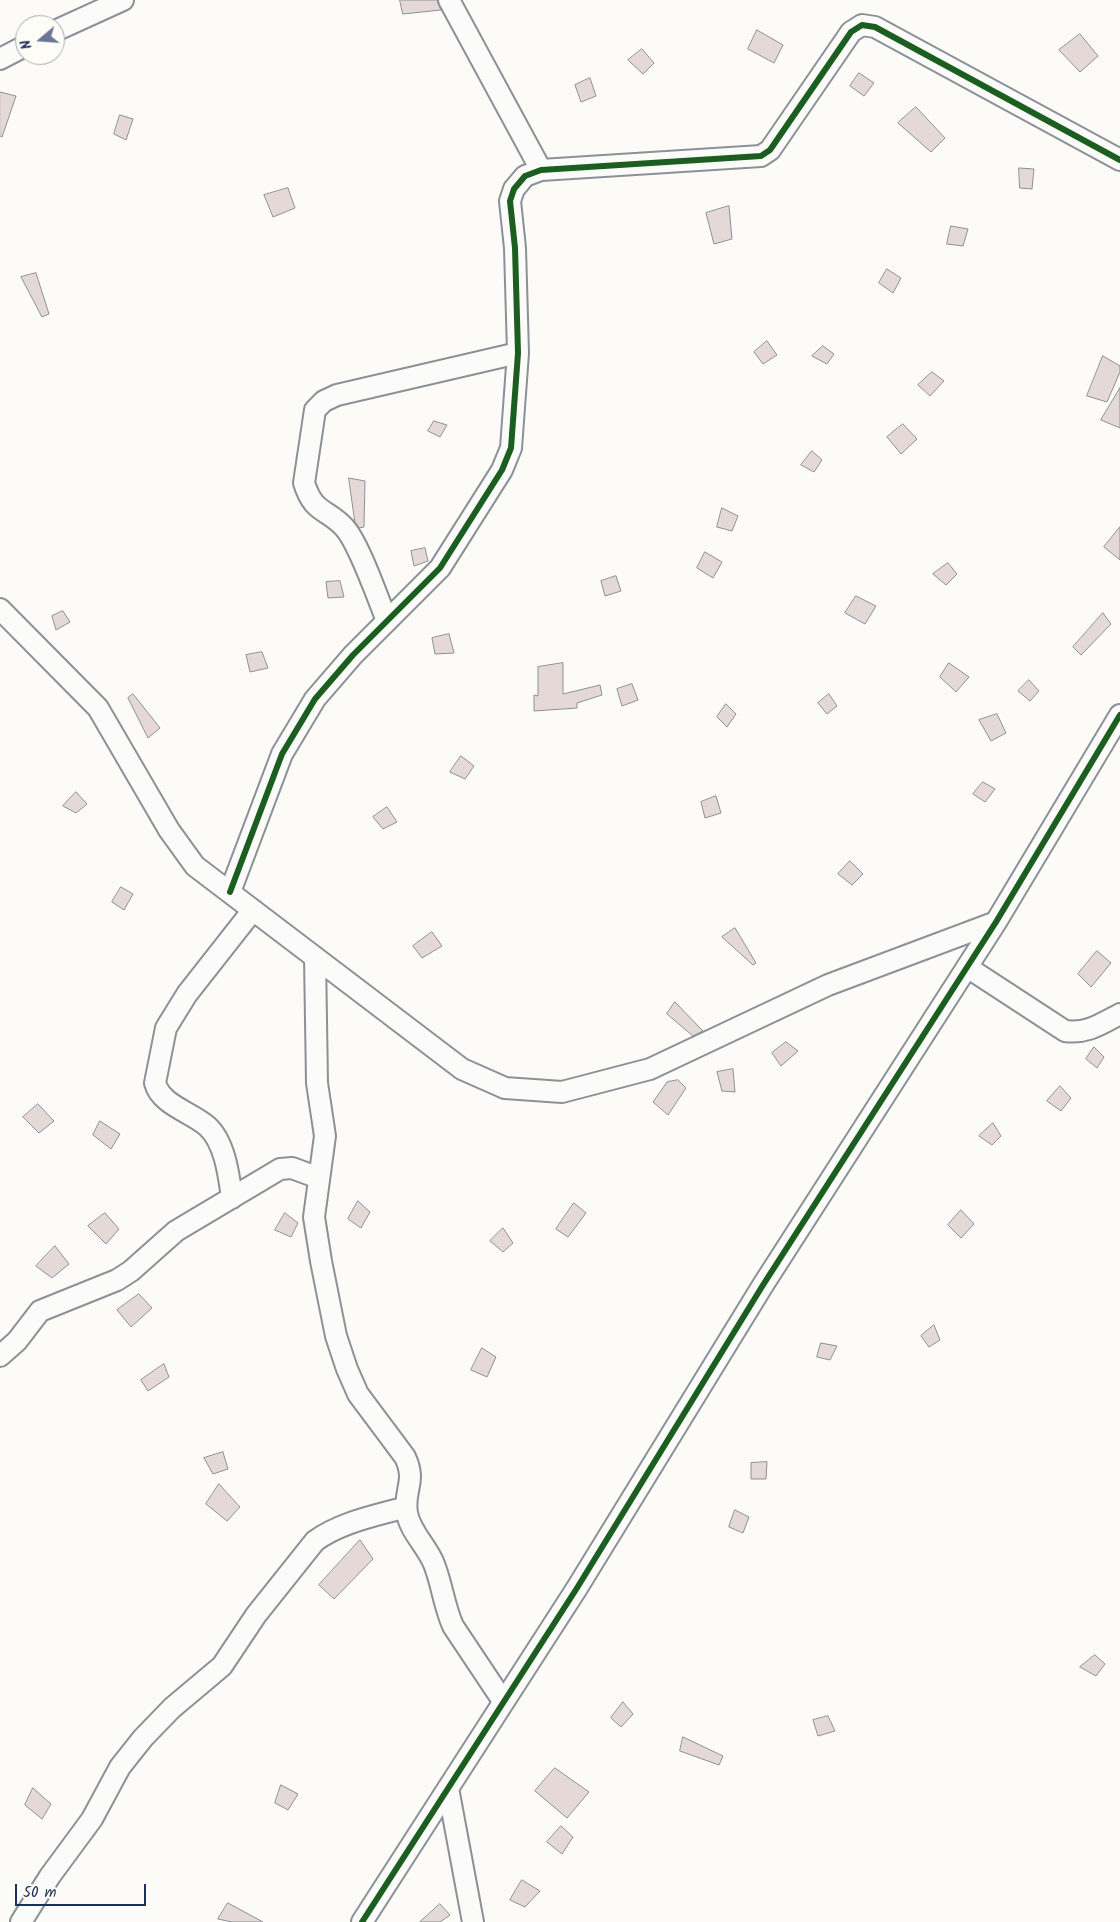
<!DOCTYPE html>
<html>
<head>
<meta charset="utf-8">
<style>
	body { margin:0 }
	#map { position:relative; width:1120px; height:1922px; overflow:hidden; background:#fcfbf8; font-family:Kalam,sans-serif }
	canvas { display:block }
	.north { position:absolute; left:15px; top:15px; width:50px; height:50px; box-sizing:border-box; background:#fdfcf7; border:1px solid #a3aaba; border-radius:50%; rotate:252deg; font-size:14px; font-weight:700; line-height:20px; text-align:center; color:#1b2f5e }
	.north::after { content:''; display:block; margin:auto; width:18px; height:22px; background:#6a7694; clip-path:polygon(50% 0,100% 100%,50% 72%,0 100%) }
	.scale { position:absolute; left:15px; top:1884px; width:131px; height:22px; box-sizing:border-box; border:2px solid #1b2f5e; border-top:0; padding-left:6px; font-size:15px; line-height:18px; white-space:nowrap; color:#1b2f5e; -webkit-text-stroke:4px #fdfcf7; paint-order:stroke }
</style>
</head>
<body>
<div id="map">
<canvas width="1120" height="1922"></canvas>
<div class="north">N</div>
<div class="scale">50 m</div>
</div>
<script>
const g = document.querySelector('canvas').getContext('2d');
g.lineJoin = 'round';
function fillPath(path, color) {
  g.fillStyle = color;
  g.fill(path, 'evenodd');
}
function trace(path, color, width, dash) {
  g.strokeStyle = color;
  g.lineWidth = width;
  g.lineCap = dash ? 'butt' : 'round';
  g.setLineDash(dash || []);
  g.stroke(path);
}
const building = new Path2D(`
	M400 0H437L441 10 403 14Z
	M757 30 783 45 774 63 748 49Z
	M1080 34 1098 56 1080 72 1059 50Z
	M642 49 654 63 643 74 628 60Z
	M859 73 874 83 864 96 850 86Z
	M590 78 596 96 581 102 575 85Z
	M0 92 16 96 2 137 0 136Z
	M916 107 945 138 931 152 898 123Z
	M120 115 133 119 126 140 114 134Z
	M1019 168 1034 169 1032 189 1020 188Z
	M288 188 295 208 273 217 264 195Z
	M729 206 732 239 714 244 706 213Z
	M951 226 968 229 963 246 947 244Z
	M887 269 901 278 893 293 879 283Z
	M36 273 49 314 42 317 21 277Z
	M767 341 777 355 763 364 754 352Z
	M823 346 834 354 827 364 812 356Z
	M1103 356 1120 366V372L1107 402 1087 396Z
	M932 372 944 381 930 396 918 385Z
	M1120 388V428L1101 420Z
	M434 421 447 425 440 437 428 431Z
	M903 424 917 439 901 454 887 437Z
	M812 451 822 460 814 472 801 465Z
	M349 478 365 481 364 527 359 528 355 522Z
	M722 508 738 516 732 531 717 527Z
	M1120 527V560L1104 547Z
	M425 548 428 561 414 566 411 551Z
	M705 552 722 562 713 578 697 568Z
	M948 563 957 574 946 585 933 574Z
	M616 576 621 591 605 596 601 581Z
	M340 581 344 597 328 598 326 582Z
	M856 596 876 606 865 624 845 613Z
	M63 611 70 622 56 630 52 616Z
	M1103 613 1111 624 1081 655 1073 647Z
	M449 634 454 653 435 654 432 638Z
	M262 652 268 668 250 672 246 655Z
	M563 663V694L600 685 602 695 577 703V708L534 711V695L538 696V667Z
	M949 663 969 677 956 692 940 677Z
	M1029 680 1039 691 1030 701 1018 691Z
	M632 684 638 700 622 706 617 689Z
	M133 694 160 728 148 738 128 698Z
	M829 694 837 706 827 714 818 703Z
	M726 704 736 714 727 727 717 717Z
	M997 714 1006 733 991 741 979 720Z
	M461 756 474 766 465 779 450 772Z
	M983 782 995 789 985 802 973 794Z
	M76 792 87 804 76 813 63 806Z
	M716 796 721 813 705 818 701 802Z
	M387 807 397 822 383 829 373 817Z
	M850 861 863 874 852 885 838 874Z
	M121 887 133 894 124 910 112 902Z
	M735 928 756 963 753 965 722 937Z
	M432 932 442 946 422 958 413 946Z
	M1097 951 1111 963 1091 987 1078 974Z
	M675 1002 703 1031 693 1036 667 1014Z
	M786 1042 798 1051 781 1066 772 1053Z
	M1094 1047 1104 1057 1097 1068 1086 1059Z
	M733 1069 735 1092 722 1091 717 1072Z
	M678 1080 686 1088 668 1115 653 1102 667 1082Z
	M1060 1086 1071 1098 1061 1111 1047 1101Z
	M38 1104 54 1121 39 1133 23 1117Z
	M100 1121 120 1134 111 1149 93 1135Z
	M993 1123 1001 1136 992 1145 979 1136Z
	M358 1201 370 1212 361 1228 348 1219Z
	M574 1203 586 1213 568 1237 556 1229Z
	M961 1210 974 1224 961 1238 948 1225Z
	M105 1213 119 1229 106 1244 88 1226Z
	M285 1213 298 1223 291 1237 275 1230Z
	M503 1228 513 1243 503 1252 490 1241Z
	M55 1246 69 1264 52 1278 36 1266Z
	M139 1294 152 1308 131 1327 117 1310Z
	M934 1325 940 1340 929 1347 921 1336Z
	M821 1343 837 1346 830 1360 817 1357Z
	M482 1348 496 1357 487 1377 471 1370Z
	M164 1364 169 1377 148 1391 141 1380Z
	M223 1452 228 1469 213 1474 204 1458Z
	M767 1462 766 1479H751V1463Z
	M219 1484 240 1507 227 1521 206 1504Z
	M735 1510 749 1517 743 1533 729 1527Z
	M360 1540 373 1559 334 1599 319 1585Z
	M1095 1655 1105 1664 1096 1676 1080 1667Z
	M623 1702 633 1714 621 1727 611 1718Z
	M828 1716 835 1731 818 1736 813 1720Z
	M683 1737 723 1756 719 1765 680 1751Z
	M555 1768 589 1792 567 1818 535 1791Z
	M281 1785 298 1794 288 1810 275 1803Z
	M33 1788 51 1804 42 1819 25 1805Z
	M561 1826 573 1837 562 1854 547 1842Z
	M522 1880 540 1891 525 1907 510 1900Z
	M228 1903 263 1922H232L218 1919Z
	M440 1904 450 1915 440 1922H420Z`);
fillPath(building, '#e4d9d7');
trace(building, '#8c9097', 1);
const minor = new Path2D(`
	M449 0 541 170
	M55 31 123 0
	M0 59 25 46
	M0 609 98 708 169 830 195 866 462 1069 505 1088 562 1092 650 1069 828 985 996 922
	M387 621C378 599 359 543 344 527 326 508 314 514 304 483L315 410 324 401 337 395 518 353
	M230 892 282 754 315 699 353 655 440 568 502 470 511 448 518 353 515 248 510 201 514 189 525 176 541 170 761 156 770 150 851 32 862 25 875 27 1120 160
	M315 957 317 1083 325 1136 314 1217 321 1261 336 1336 347 1369 358 1394 405 1457C417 1482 403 1490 407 1513 410 1532 427 1546 434 1564 442 1584 444 1606 453 1626L503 1701
	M967 967 1065 1031C1087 1034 1101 1024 1120 1014
	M232 1198C229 1176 225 1142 207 1126 191 1112 161 1105 155 1083L166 1028 187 994 253 910
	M0 1356 17 1341 40 1311 117 1280 131 1271 176 1231 280 1169 292 1168 319 1178
	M448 1788 473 1922
	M21 1922 50 1876 92 1819 120 1767 143 1738 172 1708 222 1666 256 1615 315 1541C341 1522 375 1516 406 1507
	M362 1922 577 1588 763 1285 996 922 1120 715`);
trace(minor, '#8c9097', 24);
trace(minor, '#fbfbf9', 20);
trace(new Path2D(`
	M230 892 282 754 315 699 353 655 440 568 502 470 511 448 518 353 515 248 510 201 514 189 525 176 541 170 761 156 770 150 851 32 862 25 875 27 1120 160
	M362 1922 577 1588 763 1285 996 922 1120 715`), '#1b5e20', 6);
</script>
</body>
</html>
